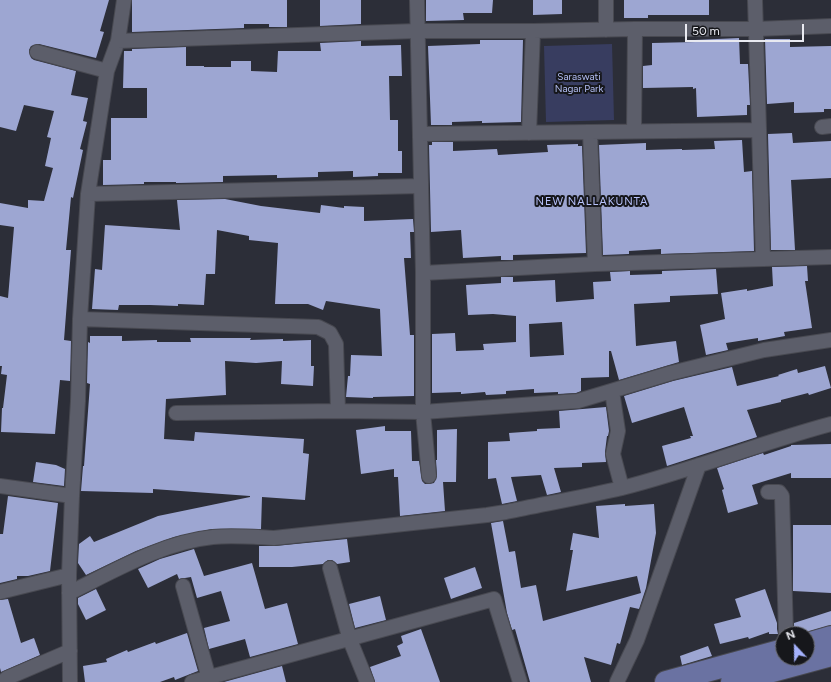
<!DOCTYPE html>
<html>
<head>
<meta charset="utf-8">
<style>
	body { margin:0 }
	#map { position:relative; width:831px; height:682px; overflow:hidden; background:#2c2e38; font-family:Figtree,sans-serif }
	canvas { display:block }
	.north { position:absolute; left:775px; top:626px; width:40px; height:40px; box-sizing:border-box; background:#16171b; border:1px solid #6a6b71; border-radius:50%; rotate:338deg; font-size:11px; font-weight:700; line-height:16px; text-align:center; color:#e9eaf1 }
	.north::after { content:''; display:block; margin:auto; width:14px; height:18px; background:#a4b1fc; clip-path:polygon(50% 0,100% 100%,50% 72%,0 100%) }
	.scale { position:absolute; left:685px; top:24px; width:119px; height:18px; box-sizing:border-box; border:2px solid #e9eaf1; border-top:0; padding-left:5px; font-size:12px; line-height:14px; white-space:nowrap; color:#e9eaf1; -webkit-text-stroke:3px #16171b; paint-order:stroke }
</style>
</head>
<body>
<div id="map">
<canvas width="831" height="682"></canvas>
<div class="north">N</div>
<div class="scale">50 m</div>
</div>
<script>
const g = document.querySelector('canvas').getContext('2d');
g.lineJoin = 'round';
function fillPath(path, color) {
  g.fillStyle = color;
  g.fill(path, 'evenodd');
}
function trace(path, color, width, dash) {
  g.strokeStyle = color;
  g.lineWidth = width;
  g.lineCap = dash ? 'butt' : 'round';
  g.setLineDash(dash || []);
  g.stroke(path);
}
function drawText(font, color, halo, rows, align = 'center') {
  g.font = font + ' Figtree,sans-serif';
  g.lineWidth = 4;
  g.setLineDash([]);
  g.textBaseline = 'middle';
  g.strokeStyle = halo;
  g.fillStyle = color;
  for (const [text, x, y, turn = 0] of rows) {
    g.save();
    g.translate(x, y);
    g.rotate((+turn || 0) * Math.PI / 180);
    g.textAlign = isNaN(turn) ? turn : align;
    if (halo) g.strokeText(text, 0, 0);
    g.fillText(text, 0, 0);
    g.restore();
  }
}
fillPath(new Path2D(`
	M612 44 614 120 546 122 544 46Z`), '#383d60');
fillPath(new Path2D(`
	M0 0H109L100 31 104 32 96 58 39 44 31 46 29 50 31 58 34 60 76 71 71 95 88 98 83 121 87 122 80 149 83 150 73 198 71 197 66 250H71L64 340 71 341 70 381 60 380 55 434 1 432 2 408H3L7 375 1 374 2 366H0V296L8 298 14 227 0 225V203L28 208V200L44 201 53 168 45 166 51 138 47 137 54 111 24 105 16 131 0 127Z
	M132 0H287V27H269V24H244V28L132 32Z
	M320 0H361V24L320 26Z
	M426 0H493L492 13H463L464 20 426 21Z
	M533 0H562V14L533 15Z
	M624 0H709V15H648V18H624Z
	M739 38 740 64H748L750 105H747V115L697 117 696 88 693 89V87L643 88V66L652 65V43L695 42V40Z
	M765 39H790V47L831 46V109H824V112L794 113V102L767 104Z
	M480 40H523L521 122 482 123V121L452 122V125H431L428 46 480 44Z
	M361 41V46L401 45 402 76H389L390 120H398V151H402V173H378V176L353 177V171L318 172V177L277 178V175L223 176V182L176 183V182H144V184L103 185V160H111V118H147V88H123L124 51H132V49L186 47V66H204V67H231V61H251V71L277 72 278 51H321L320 43Z
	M792 133 793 143 831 141V178L791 180 795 250H771L768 134Z
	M742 140 744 172 752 171 754 251 661 254V249L629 251V254L603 255 599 145 646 143V150L682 149V150L715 149 714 141Z
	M432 142H453V151L497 149 498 155 548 152 547 145 578 144V146H582L586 253 513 255V260H501V256L463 258 461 230 431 232 429 145H432Z
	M225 199 261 206 320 213 321 205 344 208V206L364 207V221L413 219 414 232H410L411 258H404L410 335H414V396L373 397V398L346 397 348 376H350L351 355 382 356 380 309 326 301 323 310 308 304H275L278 243 249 240V236L217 230 215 274H206L204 305 178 304V306L150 305H119L118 310 92 309 95 269 102 270 105 225 180 230 177 200Z
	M807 266 808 281H805L812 328 784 332 785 336 758 341V338L726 343 728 350 706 355 700 325 725 319 721 293 747 289V291L773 286 772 267Z
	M716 269 718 294 670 296V302L634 304 636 346 676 341 679 362 619 380 611 351H609V377L581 378V391L576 393 558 394V392L534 393V389L506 391V394L486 395 485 392 461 394V392L432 393V334L455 333 456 351 484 350 483 344 516 342V316L493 314 468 315 466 285 501 283V277H513V282L555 280 556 302 594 299 593 282 611 281 610 272 630 271V275L662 274V271ZM562 322 564 355 530 357 529 324Z
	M90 336H122V341L157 340V342H191L190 338H251L250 340 283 339V341L311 340V366H314L313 386 281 384 282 361 256 363 225 361 226 395 166 399 164 439 194 441 195 432 304 439 303 453 309 454 305 500 262 497 261 529H212L174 537 136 551 86 575 78 563 79 544 90 536 94 542 158 516 250 497V496L236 495 153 489V493L81 491 83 466H84L90 384 87 383 88 342 90 343Z
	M825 366 831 388 809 395 808 393 781 400V402L747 410 757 437 667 466 662 446 691 438 690 436H693L684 407 632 423 624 396 673 381 732 367 737 386 779 376 778 375 797 369 798 373Z
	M606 407 609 431 608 436H607L605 452 606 462 582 463V467L554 468 561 492 547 495 541 475 511 477 517 501 502 504 496 478 488 479V442L510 441 509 433 537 431V429L560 428 559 411Z
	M385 426V431H411L412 461H419L422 481 425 484H429L434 483 437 476 436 460H437V430L457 429 456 482H443L445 511 400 516 398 477H394V469L361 474 356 430Z
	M831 444V478H791V473L752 485 758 504 728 513 722 490 724 489 717 468 763 453 764 455 791 446V445Z
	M36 462 56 465 65 469 64 486 33 482Z
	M8 496 58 503 50 571 28 576H17V579L0 583V534H3Z
	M625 504V506L654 504 656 533 646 588 639 609 630 607 620 644 617 643 611 665 584 657 591 682H530L515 629 512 630 507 613 491 523 503 521 509 552 515 551 521 588 536 585 543 621 641 593 637 576 566 591 573 550H570L573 533 599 538 596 506Z
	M793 525H831V593L793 591Z
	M347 539 350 562 337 564 332 560H328L323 564 292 567H259V546H275Z
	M194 549 204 576 252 563 265 609 287 603 298 644 250 657 245 639 209 649 204 628 230 621 221 591 197 598 191 577 179 579 177 574 148 588 138 569 160 559Z
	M475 567 482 588 451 599 444 578Z
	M96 589 106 610 86 620 78 604V598Z
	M765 589 777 623V629H776H777L778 634H769V632L749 639 748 637 720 644 714 624 741 617 735 599Z
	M380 596 386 620 355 628 349 604Z
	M8 599 21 643 34 638 40 655 1 672 0 668V600Z
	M831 611V625L800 634H794V623Z
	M421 629 440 682H375L370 667 401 656 397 646 403 643 401 636Z
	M187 633 198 671 175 680 174 677 160 682H85L83 666 107 662 106 659 127 650 128 652 155 642 156 644Z
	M708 646 712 656 682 665 680 656Z
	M282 666 286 682H224Z`), '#9da6d2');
const street = new Path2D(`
	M417 0 423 273V412L429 476
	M606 0V30
	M755 0 763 259
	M118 41 417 31H533L635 29H756L831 26
	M37 52 107 71
	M822 127 831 126
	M634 131 635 29
	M590 132 595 264
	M529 133 533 31
	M420 134 759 130
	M88 194 421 186
	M423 273 595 264 831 257
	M80 319 318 327 330 333 336 344 338 411
	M612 391 618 431 613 454 622 488
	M176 413 338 411 423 412 578 401 671 373 764 350 831 340
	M0 486 72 496
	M768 492H779L782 496 786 634
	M330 568 350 640 367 682
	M183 586 210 682
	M0 592 69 575
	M69 593C114 571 163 542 213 537 233 535 254 537 274 538L487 515 506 512C544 504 584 497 622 488 693 470 760 443 831 424
	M2 682 7 678 70 651
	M70 682 69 575 72 496 78 401 80 319 88 194 107 71 118 41 124 0
	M192 682 494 599 520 682
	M617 682 637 640 699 465`);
const primary = new Path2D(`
	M807 644 831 637
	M666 682 783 650
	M732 682 831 655`);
trace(street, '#484951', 16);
trace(primary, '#484951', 24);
trace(street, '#5c5e6a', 14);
trace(primary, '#6a72a2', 22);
drawText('10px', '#b4bff4', '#16171b', [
	["Saraswati",579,77],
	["Nagar Park",579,89]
]);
g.letterSpacing = '1px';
drawText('11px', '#b8c3fc', '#16171b', [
	["NEW NALLAKUNTA",592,202]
]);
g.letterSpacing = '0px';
</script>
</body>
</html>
